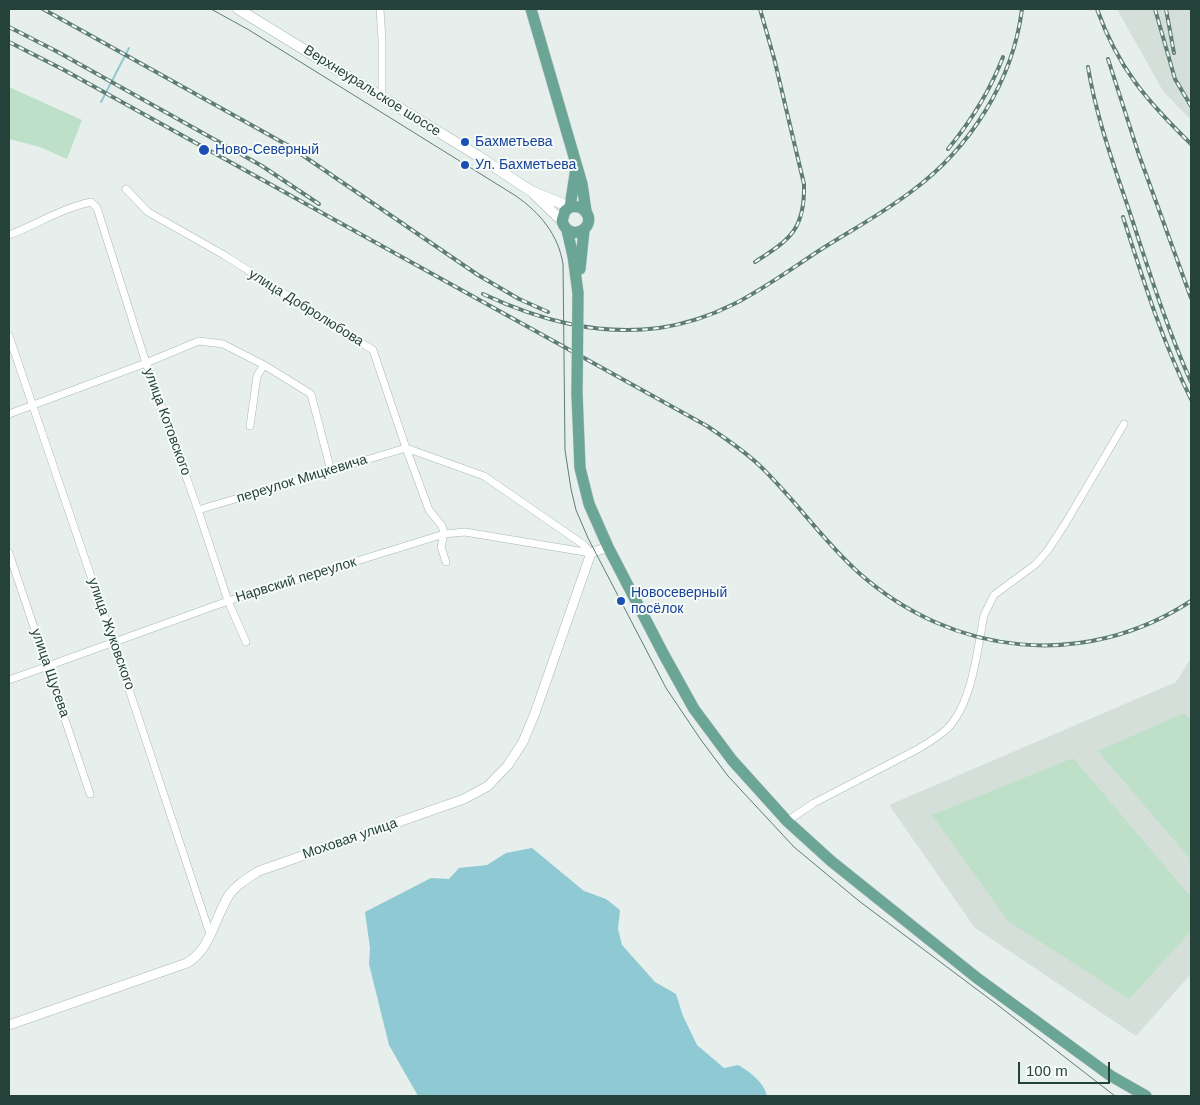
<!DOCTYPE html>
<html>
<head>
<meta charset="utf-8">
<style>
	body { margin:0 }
	#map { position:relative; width:1200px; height:1105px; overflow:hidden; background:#e6efeb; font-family:Arial,sans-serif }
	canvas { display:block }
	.frame { position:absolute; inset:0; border:10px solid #24423a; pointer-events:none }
	.scale { position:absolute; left:1018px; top:1062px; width:92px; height:22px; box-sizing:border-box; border:2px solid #24423a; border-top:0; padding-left:6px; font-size:15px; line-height:18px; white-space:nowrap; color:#24423a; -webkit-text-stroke:4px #f7fbf9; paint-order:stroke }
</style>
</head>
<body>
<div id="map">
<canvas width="1200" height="1105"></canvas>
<div class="frame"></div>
<div class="scale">100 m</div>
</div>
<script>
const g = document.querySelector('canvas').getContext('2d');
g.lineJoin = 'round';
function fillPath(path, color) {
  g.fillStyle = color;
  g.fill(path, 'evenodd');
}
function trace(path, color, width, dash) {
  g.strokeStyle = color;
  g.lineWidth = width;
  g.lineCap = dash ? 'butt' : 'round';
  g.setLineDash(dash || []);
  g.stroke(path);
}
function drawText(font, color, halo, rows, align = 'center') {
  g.font = font + ' Arial,sans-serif';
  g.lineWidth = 4;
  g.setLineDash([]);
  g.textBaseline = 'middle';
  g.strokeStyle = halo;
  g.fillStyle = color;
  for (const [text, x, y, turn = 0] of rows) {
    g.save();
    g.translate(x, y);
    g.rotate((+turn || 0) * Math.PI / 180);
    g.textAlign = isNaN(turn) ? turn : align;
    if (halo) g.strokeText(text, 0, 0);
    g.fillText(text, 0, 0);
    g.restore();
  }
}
fillPath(new Path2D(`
	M1117 9H1191V120L1163 91Z
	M1191 658V974L1136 1036 975 928 889 805 1176 682Z`), '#d4dfda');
fillPath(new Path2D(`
	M9 87 82 120 67 159 40 147 9 139Z
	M1184 713 1191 721V860L1098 751Z
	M1073 758 1191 897V931L1129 999 1008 921 932 815Z`), '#bfe0c8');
fillPath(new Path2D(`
	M532 848 584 891 606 899 620 910 618 929 622 945 655 982 676 994 683 1016 697 1045 724 1068 738 1065C750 1072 764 1082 767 1096H418L389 1045 369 964 370 948 365 912 431 878 449 879 459 868 487 865 506 853Z`), '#8ec9d4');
trace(new Path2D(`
	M101 102 129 48`), '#8ec9d4', 2);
const minor = new Path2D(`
	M380 9 382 40V96
	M126 189 148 212 224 255 373 350 406 448 429 510 442 526 444 534 441 547 446 562
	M9 235C36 225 62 208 91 202L97 208 146 363 198 510 228 601 246 642
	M9 336 113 641 210 934
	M264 365 311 394 331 471
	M9 414 146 363 199 341 223 344 264 365 257 376 250 426
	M198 510 406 448 484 476 584 545 591 553
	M9 553 90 794
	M9 680 228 601 444 534 465 532 591 553
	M787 821 814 803 918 749C928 743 938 737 947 729 973 702 977 650 984 615L994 595 1036 564 1048 550 1065 524 1124 424`);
const tertiary = new Path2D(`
	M9 1025 187 963C211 949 215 917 229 895 237 884 248 878 259 871L464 799 488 786 508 765 523 742 535 713 591 553 608 547`);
const secondary = new Path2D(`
	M238 9 478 156 531 191 570 207
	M534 194 562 221`);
const primary = new Path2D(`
	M531 9 582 184 586 211
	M570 207C575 206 581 206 585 211 599 226 570 245 562 221L565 211 570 207 576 168
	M567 230 573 256 578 293
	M580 269 584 230
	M577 394 580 468 589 504 608 547 664 655 694 709 732 760 787 821 831 861 977 978 1111 1076 1146 1096`);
trace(minor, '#a8b8b2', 8);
trace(tertiary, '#a8b8b2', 10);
trace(secondary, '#a4bbb3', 11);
trace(primary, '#c2cac8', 12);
trace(minor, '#fff', 7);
trace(tertiary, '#fff', 9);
trace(secondary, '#fff', 10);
trace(primary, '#6aa596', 11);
trace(new Path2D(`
	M211 9 249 30 516 196C540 213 558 234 563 264L565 450 571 489 576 510 588 538 666 688 701 740 728 776 794 847 859 901 995 1003 1115 1096`), '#5f7d75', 1);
const rail = new Path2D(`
	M43 9 289 146 478 275 519 299 548 312
	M1097 9C1118 68 1147 101 1191 144
	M1155 9 1175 79 1191 106
	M1166 9 1174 53
	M9 27 56 51 262 166 319 204
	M9 42 64 70 707 426C725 438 743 450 759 465 795 499 822 540 859 573 954 657 1085 670 1191 601
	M1108 59 1139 155 1191 298
	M1088 67C1096 116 1113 163 1129 210 1148 268 1166 326 1191 382
	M948 149C971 121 990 91 1003 57
	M1123 217C1143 279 1162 341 1191 399
	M755 262C791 239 805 229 804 184L774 58 760 9
	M483 294C539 320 597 336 659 328 723 319 764 287 817 252 848 232 882 214 912 191 970 148 1013 81 1022 9`);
trace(rail, '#5f7d75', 4);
trace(rail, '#f7fbf9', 2, [5.5]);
const primaryBridge = new Path2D(`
	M577 394 578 293`);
trace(primaryBridge, '#c2cac8', 12, []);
trace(primaryBridge, '#6aa596', 11);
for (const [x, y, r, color] of [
	[465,142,5,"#1a4fb4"],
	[204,150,6,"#1a4fb4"],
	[465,165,5,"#1a4fb4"],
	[621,601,5,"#1a4fb4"]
]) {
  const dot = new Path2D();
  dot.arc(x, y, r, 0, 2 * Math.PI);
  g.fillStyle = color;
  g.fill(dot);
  trace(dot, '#f7fbf9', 2);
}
drawText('14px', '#24423a', '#f7fbf9', [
	["Верхнеуральское шоссе",372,91,32],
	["улица Добролюбова",306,308,32],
	["улица Котовского",167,422,70],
	["переулок Мицкевича",302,479,-17],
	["Нарвский переулок",296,580,-17],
	["улица Жуковского",111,634,71],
	["улица Щусева",50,673,71],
	["Моховая улица",350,839,-19]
]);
drawText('14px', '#164399', '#f7fbf9', [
	["Бахметьева",475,142],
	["Ново-Северный",215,150],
	["Ул. Бахметьева",475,165],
	["Новосеверный",631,593],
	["посёлок",631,609]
], 'left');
</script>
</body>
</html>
